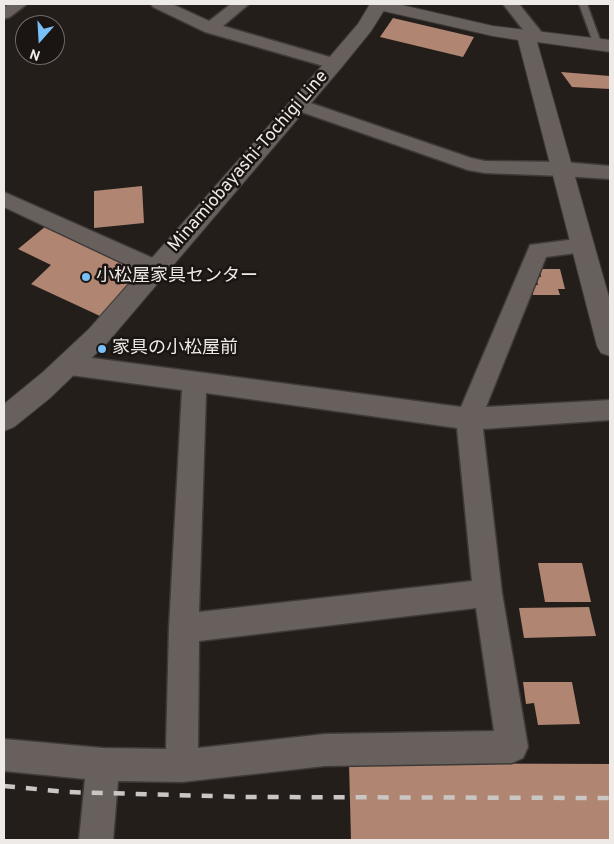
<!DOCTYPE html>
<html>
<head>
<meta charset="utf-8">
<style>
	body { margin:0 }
	#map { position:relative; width:614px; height:844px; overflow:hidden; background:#241e1b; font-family:Overpass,sans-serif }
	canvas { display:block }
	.frame { position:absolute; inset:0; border:5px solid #eeeae8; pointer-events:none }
	.north { position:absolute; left:15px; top:15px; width:50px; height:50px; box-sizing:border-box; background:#1a1512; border:1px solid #6f6a68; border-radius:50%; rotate:199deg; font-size:14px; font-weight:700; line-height:20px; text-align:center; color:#eeeae8 }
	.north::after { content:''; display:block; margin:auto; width:18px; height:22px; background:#79bff8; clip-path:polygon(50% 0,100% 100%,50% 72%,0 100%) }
</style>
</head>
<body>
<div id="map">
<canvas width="614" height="844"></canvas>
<div class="frame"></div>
<div class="north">N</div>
</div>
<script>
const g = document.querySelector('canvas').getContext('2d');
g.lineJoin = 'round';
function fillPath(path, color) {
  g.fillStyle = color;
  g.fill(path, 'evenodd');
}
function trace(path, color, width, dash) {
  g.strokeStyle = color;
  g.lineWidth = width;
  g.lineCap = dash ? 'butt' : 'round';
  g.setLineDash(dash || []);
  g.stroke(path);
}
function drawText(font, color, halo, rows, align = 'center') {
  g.font = font + ' Overpass,"Noto Sans JP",sans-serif';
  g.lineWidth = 5;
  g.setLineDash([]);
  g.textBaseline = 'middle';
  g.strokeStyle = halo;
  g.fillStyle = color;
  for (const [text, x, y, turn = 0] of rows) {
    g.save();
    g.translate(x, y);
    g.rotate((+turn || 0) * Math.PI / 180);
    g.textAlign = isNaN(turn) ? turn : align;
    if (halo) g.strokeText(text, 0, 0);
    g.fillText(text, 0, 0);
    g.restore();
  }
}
fillPath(new Path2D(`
	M393 18 474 37 463 57 380 37Z
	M561 72 610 76V89L572 87Z
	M142 186 144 223 94 228V191Z
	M46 226 140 271 100 316 31 284 51 265 18 249Z
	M540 269H560L565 289H558L560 295H533L531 285H538L536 277H541Z
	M538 563H582L591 602H545Z
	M589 607 596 636 524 638 519 608Z
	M523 682H572L580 724 538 725 534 703 526 704Z
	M349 763 610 764V840H351Z`), '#b08571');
const service = new Path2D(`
	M579 4H587L602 45 601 47 594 45Z`);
const minor = new Path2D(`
	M9 4H27L10 17 4 19V7Z
	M151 4H172L209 21 231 4H249L223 26 340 60 343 64 340 68 334 69 205 32 153 7Z
	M503 4H519L543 34 541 38 526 41 520 40 518 36 520 32 524 31Z
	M299 99 471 158 485 161 563 162 610 166V179L563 176 485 173 468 170 293 109 290 105 293 101Z
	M4 192 164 263 167 269 164 275 156 277 148 275 4 207Z
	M583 238 591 241 594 246 591 251 546 257 486 407 610 400V420L483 429 502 593 528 747 523 758 512 763 325 766 182 782 118 781 113 840H79L85 779 4 771V739L103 748 166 749 169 628 182 390 70 375 62 372 58 365 62 358 70 355 461 407 530 245ZM206 393 457 428 472 581 199 612ZM476 608 494 731 325 734 198 748 199 641Z`);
const tertiary = new Path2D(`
	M371 4H397L493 26 610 40V52L537 42 610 301V356L601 353 597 346 518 40 493 36 379 10 373 9Z`);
const secondary = new Path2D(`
	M370 4H388L371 31 341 68 107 343 50 398 14 427 4 431V404L43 372 89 329 327 60 358 24Z`);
trace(service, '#3e3a38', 3);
trace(minor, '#3e3a38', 3);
trace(tertiary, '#3e3a38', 2);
trace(secondary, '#3e3a38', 2);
fillPath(service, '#67605d');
fillPath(minor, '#67605d');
fillPath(tertiary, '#67605d');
fillPath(secondary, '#67605d');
trace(new Path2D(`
	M4 786 67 792 247 797 610 798`), '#cac6c4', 4.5, [11, 11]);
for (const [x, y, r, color] of [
	[86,277,5,"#79bff8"],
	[102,349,5,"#79bff8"]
]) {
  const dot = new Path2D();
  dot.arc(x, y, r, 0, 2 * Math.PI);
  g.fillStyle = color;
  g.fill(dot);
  trace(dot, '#1a1512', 2);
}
drawText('18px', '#eeeae8', '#1a1512', [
	["Minamiobayashi-Tochigi Line",249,162,-49]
]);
drawText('18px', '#eeeae8', '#1a1512', [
	["小松屋家具センター",96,277],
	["家具の小松屋前",112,349]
], 'left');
</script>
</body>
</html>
